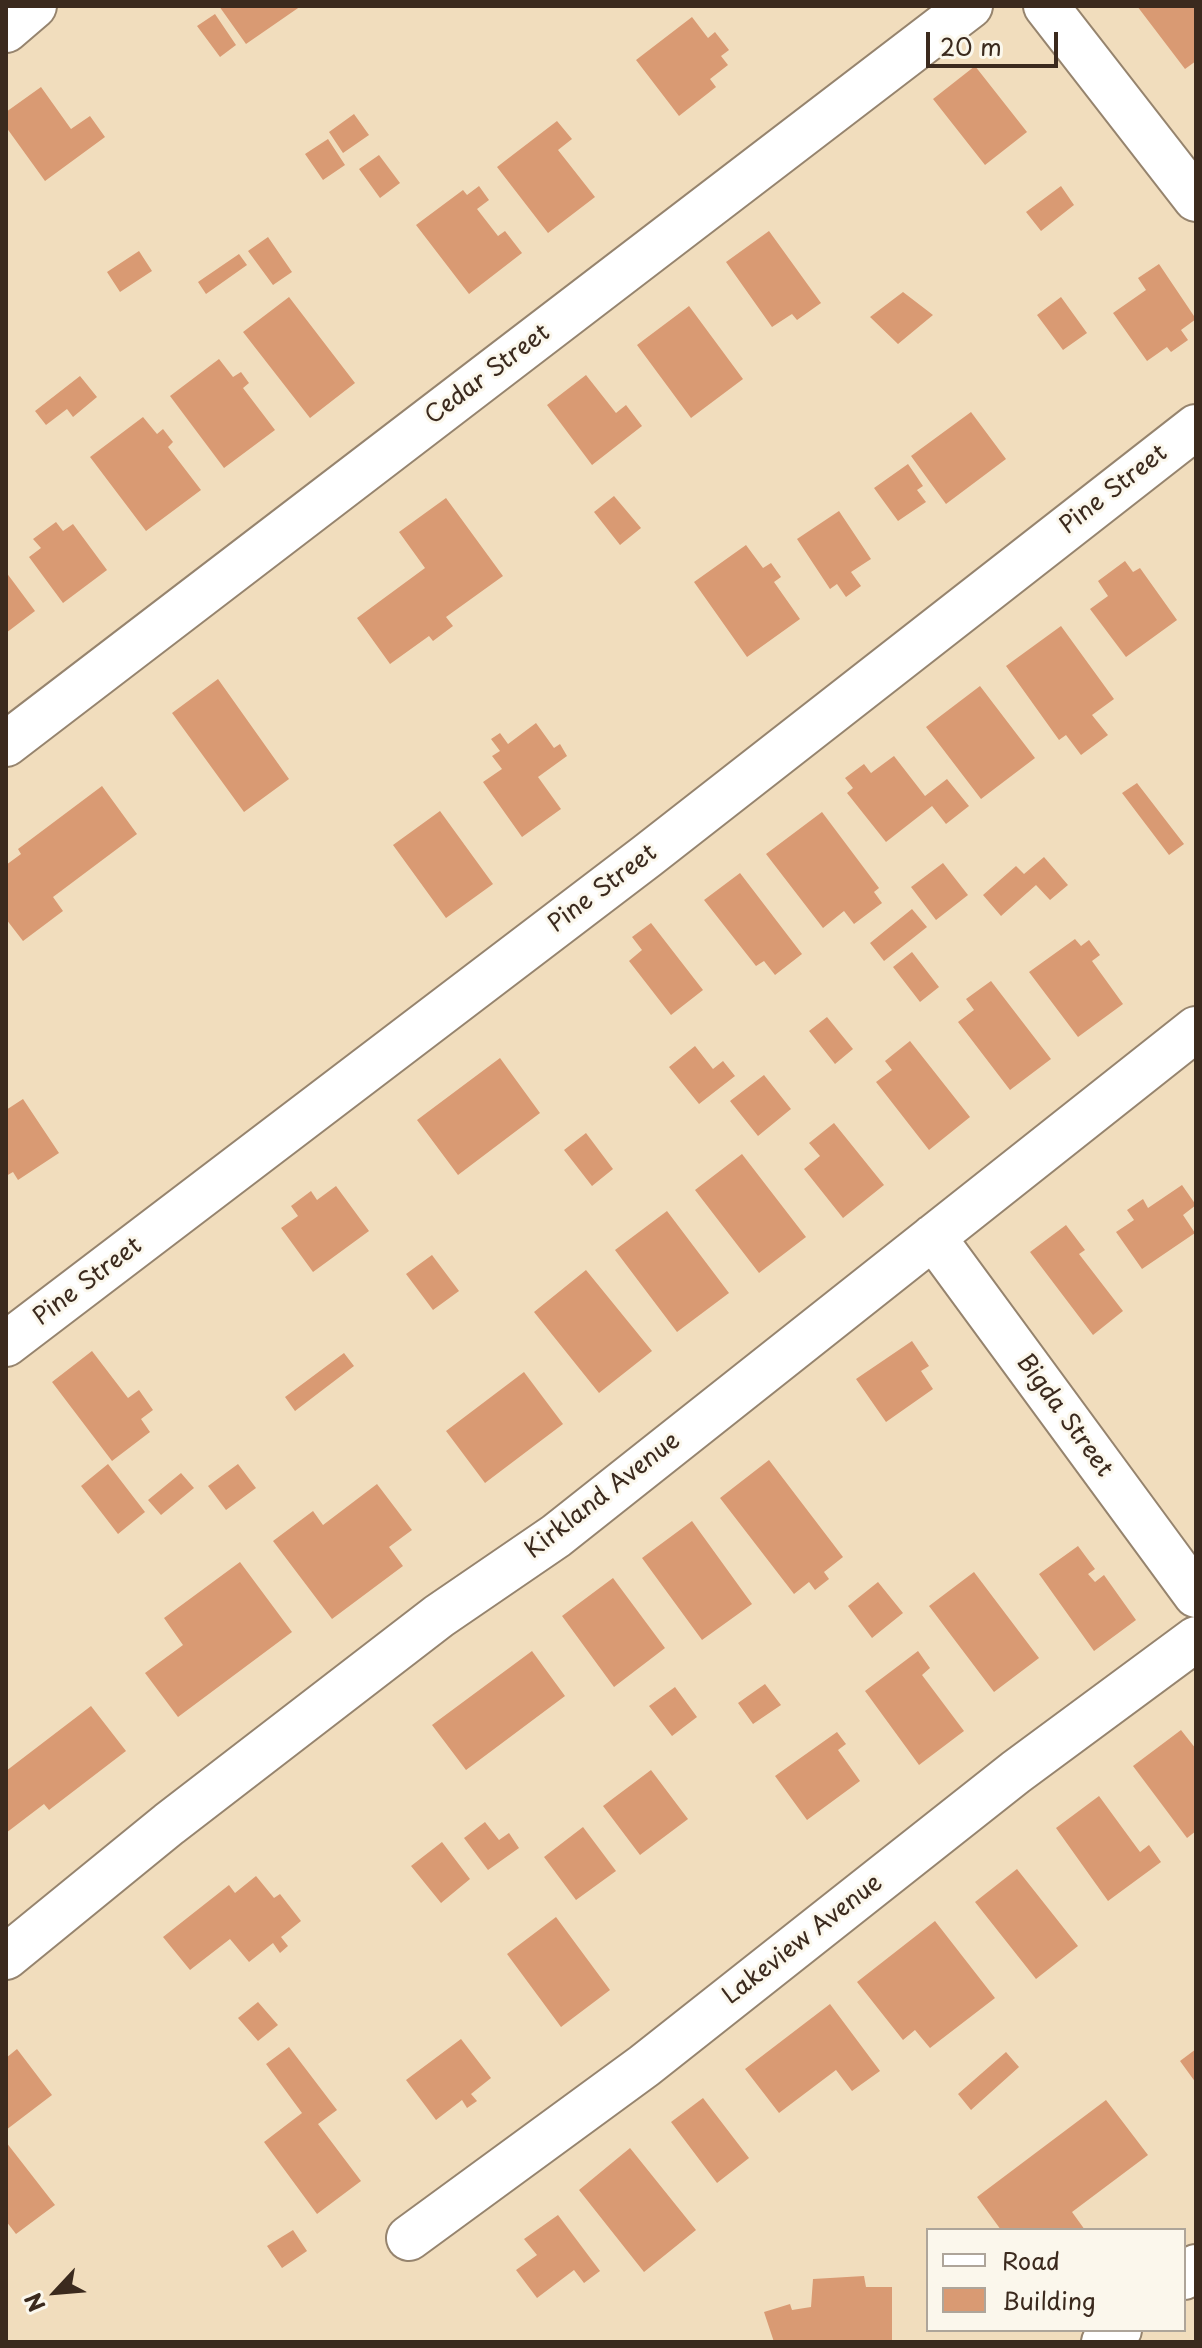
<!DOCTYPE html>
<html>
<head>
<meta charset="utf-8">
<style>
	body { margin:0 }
	#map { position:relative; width:1202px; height:2348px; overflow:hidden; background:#f1ddbd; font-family:"Playpen Sans",sans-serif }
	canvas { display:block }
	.frame { position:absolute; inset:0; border:8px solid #3b2a1e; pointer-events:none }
	.legend { position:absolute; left:926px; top:2228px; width:260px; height:104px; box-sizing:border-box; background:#fbf7ec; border:2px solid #aea59a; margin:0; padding:10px 14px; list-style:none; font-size:24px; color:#3b2a1e }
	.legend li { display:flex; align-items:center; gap:16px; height:40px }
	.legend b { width:40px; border:2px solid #aea59a }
	.north { position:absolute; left:16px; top:2252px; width:80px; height:80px; -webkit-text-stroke:6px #fbf7ec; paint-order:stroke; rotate:244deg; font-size:22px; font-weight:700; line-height:32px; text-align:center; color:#3b2a1e }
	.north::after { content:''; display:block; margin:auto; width:28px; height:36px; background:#3b2a1e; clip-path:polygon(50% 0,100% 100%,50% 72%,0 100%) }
	.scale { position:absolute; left:926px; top:32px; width:132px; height:36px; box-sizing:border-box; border:4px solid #3b2a1e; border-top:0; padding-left:10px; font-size:24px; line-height:28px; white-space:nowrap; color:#3b2a1e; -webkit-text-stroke:6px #fbf7ec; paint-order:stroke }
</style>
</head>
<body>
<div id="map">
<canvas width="1202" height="2348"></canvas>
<div class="frame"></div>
<ul class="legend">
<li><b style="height:10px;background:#fff"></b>Road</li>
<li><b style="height:22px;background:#d99a73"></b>Building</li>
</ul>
<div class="north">N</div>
<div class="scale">20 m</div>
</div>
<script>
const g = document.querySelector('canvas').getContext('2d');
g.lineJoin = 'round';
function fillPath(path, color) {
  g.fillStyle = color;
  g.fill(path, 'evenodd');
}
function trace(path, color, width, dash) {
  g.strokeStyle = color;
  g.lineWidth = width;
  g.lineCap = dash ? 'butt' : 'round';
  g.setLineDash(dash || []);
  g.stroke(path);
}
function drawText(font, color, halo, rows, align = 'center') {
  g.font = font + ' "Playpen Sans",sans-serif';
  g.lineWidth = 6;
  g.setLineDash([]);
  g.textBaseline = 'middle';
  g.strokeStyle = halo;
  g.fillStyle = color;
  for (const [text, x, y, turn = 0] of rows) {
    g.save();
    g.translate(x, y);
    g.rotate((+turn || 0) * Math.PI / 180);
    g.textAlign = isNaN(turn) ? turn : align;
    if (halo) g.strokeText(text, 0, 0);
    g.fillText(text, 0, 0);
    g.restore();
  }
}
fillPath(new Path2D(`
	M219 6H301L246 44Z
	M1137 6H1196V61L1185 69Z
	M215 14 236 45 220 57 197 26Z
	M692 17 708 38 715 32 729 50 721 56 728 65 710 79 716 87 679 116 636 60Z
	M975 66 1027 132 985 165 933 99Z
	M41 87 71 129 90 116 105 137 45 181 6 127V112Z
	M354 114 369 135 343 153 329 132Z
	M557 121 572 139 558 150 595 197 548 233 497 167Z
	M328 139 345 165 323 180 305 154Z
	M379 155 400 183 380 198 359 169Z
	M479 186 489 200 477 209 498 236 505 231 522 253 469 294 416 225 463 190 467 195Z
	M1061 186 1074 205 1041 231 1026 212Z
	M769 231 821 303 797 320 792 314 772 327 726 262Z
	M268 237 292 272 273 285 248 251Z
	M139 251 152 271 120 292 107 272Z
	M239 254 247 265 206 294 198 282Z
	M1159 264 1196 319 1181 330 1188 340 1171 352 1167 347 1147 361 1113 313 1146 290 1138 278Z
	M903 292 933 315 898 344 870 317Z
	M289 297 355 383 310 418 243 332Z
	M1061 297 1087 333 1063 350 1037 315Z
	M689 306 743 379 691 418 637 345Z
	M219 359 233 377 241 372 249 383 243 388 275 430 224 468 170 396Z
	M586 375 616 413 626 405 642 426 592 465 547 405Z
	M80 376 97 397 73 417 67 409 46 425 35 411Z
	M971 412 1006 459 946 504 911 456Z
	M143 417 157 434 163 429 173 442 168 447 201 490 146 531 90 457Z
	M908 464 923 486 917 490 926 502 898 521 874 488Z
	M614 496 641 528 620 545 594 512Z
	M446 498 503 576 446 617 453 626 433 641 429 636 390 664 357 618 425 568 399 532Z
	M839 511 871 559 851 572 861 586 846 597 837 584 830 589 797 539Z
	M56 522 63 531 73 524 107 570 63 603 29 557 41 548 33 539Z
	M746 545 763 568 771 563 781 577 774 582 800 619 747 657 694 582Z
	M1125 561 1133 572 1140 568 1177 620 1126 657 1090 609 1108 596 1098 581Z
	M6 572 35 611 6 633Z
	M1061 626 1114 699 1092 715 1108 735 1081 755 1066 735 1059 740 1006 666Z
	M218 679 289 779 244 812 172 713Z
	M980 686 1035 758 981 799 926 727Z
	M536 723 554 748 560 744 567 756 538 777 561 809 522 837 483 782 502 769 492 756 500 751 491 739 500 733 508 744Z
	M894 756 925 796 947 779 969 806 946 824 932 806 886 842 847 793 853 788 845 778 864 764 871 773Z
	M1137 783 1184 844 1169 855 1122 793Z
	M102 786 137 834 53 897 63 911 23 941 6 919V865L21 854 18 849Z
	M440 811 493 884 446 918 393 845Z
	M822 812 879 888 874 892 882 903 854 924 844 911 823 928 766 854Z
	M1044 857 1068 885 1050 900 1036 885 1001 916 983 895 1016 866 1024 874Z
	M943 863 968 895 936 920 911 887Z
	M740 873 802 954 775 975 764 961 756 966 704 900Z
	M912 909 927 927 884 961 870 943Z
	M651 923 703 990 671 1015 629 961 642 950 632 937Z
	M1075 939 1081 946 1089 940 1100 955 1092 961 1123 1004 1078 1037 1029 972Z
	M912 952 939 987 920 1002 893 967Z
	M991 981 1051 1059 1010 1090 958 1022 974 1010 966 999Z
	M827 1017 853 1049 835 1064 809 1031Z
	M910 1041 970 1117 929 1150 876 1082 892 1070 885 1061Z
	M695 1046 713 1069 723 1061 735 1076 699 1104 669 1067Z
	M500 1058 540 1113 458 1175 417 1120Z
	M764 1075 791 1109 758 1136 730 1101Z
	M23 1099 59 1153 18 1180 13 1172 6 1176V1110Z
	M834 1123 884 1185 843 1218 804 1169 820 1156 809 1143Z
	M586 1133 613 1169 592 1186 564 1150Z
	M742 1154 806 1237 759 1273 695 1190Z
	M1182 1185 1196 1205 1183 1215 1195 1233 1142 1269 1116 1232 1134 1220 1127 1210 1143 1199 1148 1208Z
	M336 1186 369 1231 313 1272 281 1228 298 1216 291 1206 311 1191 317 1200Z
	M667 1211 729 1293 677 1332 615 1250Z
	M1066 1225 1085 1250 1079 1254 1123 1311 1093 1335 1030 1252Z
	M432 1255 459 1291 433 1310 406 1274Z
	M586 1270 652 1351 599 1393 534 1312Z
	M912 1341 929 1366 921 1371 933 1389 886 1422 856 1379Z
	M92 1351 128 1398 139 1390 153 1410 141 1419 150 1432 112 1461 52 1382Z
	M344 1353 354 1366 295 1411 285 1397Z
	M524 1372 563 1424 485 1483 446 1431Z
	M769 1460 843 1557 824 1572 829 1579 815 1590 809 1582 794 1594 720 1498Z
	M108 1464 145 1512 118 1534 81 1486Z
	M238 1464 256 1488 226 1510 208 1486Z
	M181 1473 194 1488 161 1515 148 1500Z
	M377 1484 412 1530 389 1547 403 1566 332 1619 273 1541 313 1511 323 1525Z
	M692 1521 752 1604 702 1640 642 1558Z
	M1078 1546 1095 1569 1088 1574 1095 1582 1104 1575 1136 1620 1094 1651 1039 1574Z
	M240 1562 292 1632 178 1717 145 1673 183 1645 164 1618Z
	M974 1572 1039 1658 994 1692 929 1606Z
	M613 1578 665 1648 614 1687 562 1616Z
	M878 1582 903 1613 872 1638 848 1606Z
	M532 1651 565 1696 466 1770 432 1725Z
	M918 1651 930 1668 922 1675 964 1731 919 1765 865 1691Z
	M765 1684 781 1705 753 1724 738 1703Z
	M675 1687 697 1717 672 1736 649 1706Z
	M91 1706 126 1751 49 1810 44 1804 6 1833V1771Z
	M1181 1730 1196 1749V1831L1187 1838 1133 1766Z
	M837 1732 846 1744 838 1750 860 1781 807 1820 775 1776Z
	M651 1770 688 1819 640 1855 603 1806Z
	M1099 1796 1140 1852 1149 1845 1161 1862 1108 1901 1056 1828Z
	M485 1822 499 1840 509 1833 519 1848 488 1870 464 1838Z
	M583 1827 616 1871 576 1900 544 1857Z
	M442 1842 470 1879 441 1903 411 1866Z
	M1017 1869 1078 1946 1036 1979 975 1902Z
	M256 1876 274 1898 280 1894 301 1921 281 1937 288 1946 280 1953 273 1943 249 1962 230 1939 190 1970 163 1937 229 1885 235 1893Z
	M556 1917 610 1990 561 2027 507 1954Z
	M935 1921 995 1998 930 2048 915 2030 903 2040 857 1982Z
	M258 2002 278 2025 258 2041 238 2018Z
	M830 2004 880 2071 852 2091 836 2070 779 2113 745 2069Z
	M461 2039 491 2078 471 2094 477 2101 467 2108 462 2100 436 2120 406 2080Z
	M289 2047 337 2110 318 2124 361 2181 317 2214 264 2142 302 2113 266 2064Z
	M17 2049 52 2095 6 2130V2058Z
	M1196 2049V2083L1180 2061Z
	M1006 2052 1019 2067 971 2110 958 2094Z
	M703 2098 749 2158 717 2183 671 2122Z
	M1106 2100 1148 2155 1072 2212 1085 2230H1001L977 2197Z
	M6 2142 55 2205 16 2234 6 2221Z
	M630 2148 696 2230 644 2272 579 2190Z
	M558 2215 600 2271 584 2283 574 2270 537 2298 516 2270 537 2255 524 2239Z
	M293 2230 307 2251 282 2268 267 2246Z
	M864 2276 866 2287H892V2342H774L764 2312 790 2304 792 2310 811 2307 813 2279Z`), '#d99a73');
const minor = new Path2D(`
	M1046 6 1196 199
	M6 30 34 6
	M6 744 970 6
	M933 1237 1196 1595
	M6 1344 647 856 1196 427
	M6 1957 169 1824 439 1616 556 1536 1196 1029
	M409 2238 644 2066 1016 1772 1196 1639
	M1184 2277 1196 2267
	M1104 2342 1119 2330`);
trace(minor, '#96846e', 48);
trace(minor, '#fff', 44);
drawText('24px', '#3b2a1e', '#fbf7ec', [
	["Cedar Street",488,375,-37],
	["Pine Street",1114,490,-38],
	["Pine Street",603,889,-37],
	["Pine Street",88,1282,-37],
	["Bigda Street",1064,1416,54],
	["Kirkland Avenue",603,1496,-38],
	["Lakeview Avenue",803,1940,-38]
]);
</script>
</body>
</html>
